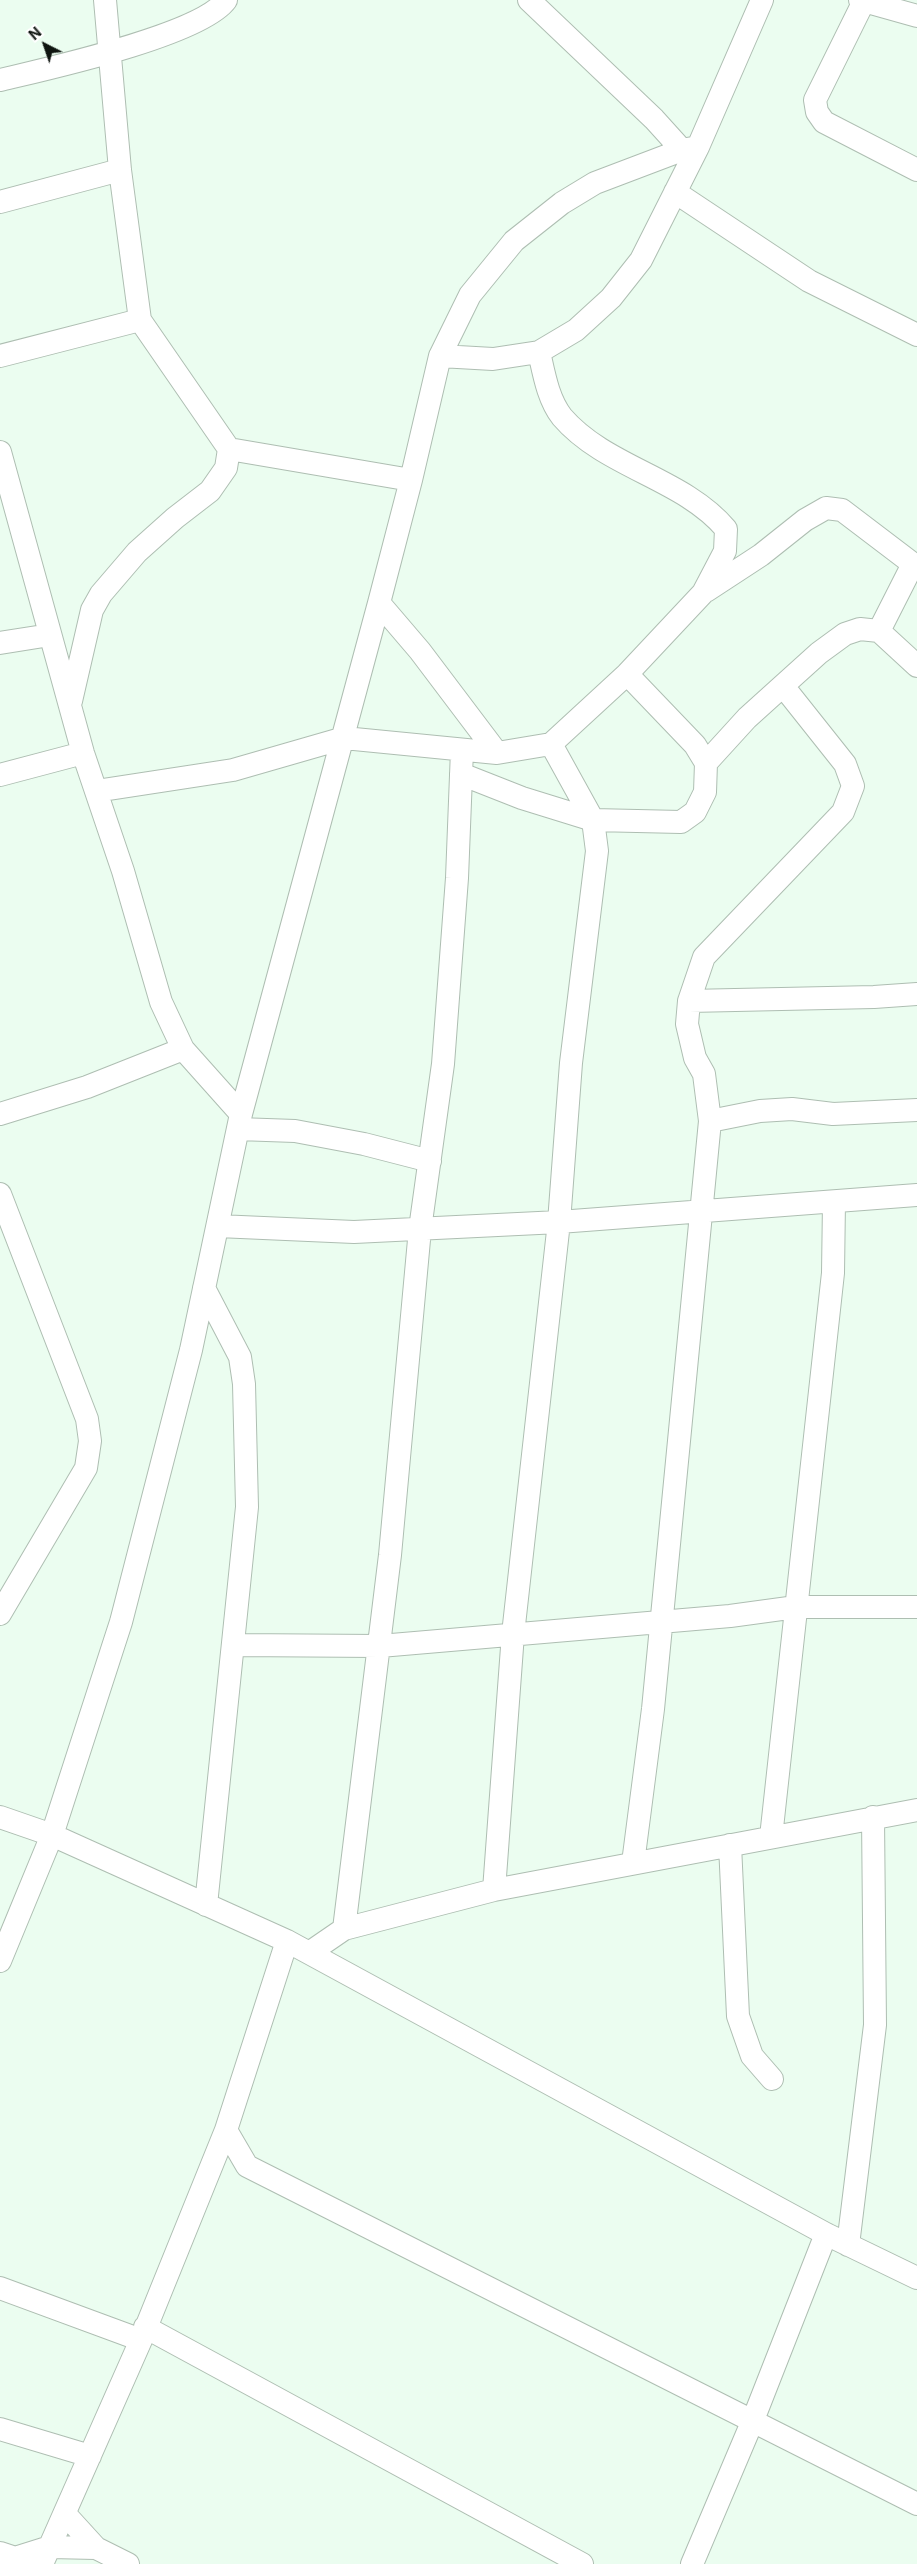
<!DOCTYPE html>
<html>
<head>
<meta charset="utf-8">
<style>
	body { margin:0 }
	#map { position:relative; width:917px; height:2564px; overflow:hidden; background:#ebfdf0; font-family:Inter,sans-serif }
	canvas { display:block }
	.north { position:absolute; left:20px; top:20px; width:50px; height:50px; -webkit-text-stroke:4px #fff; paint-order:stroke; rotate:319deg; font-size:14px; font-weight:700; line-height:20px; text-align:center; color:#0f1510 }
	.north::after { content:''; display:block; margin:auto; width:18px; height:22px; background:#0f1510; clip-path:polygon(50% 0,100% 100%,50% 72%,0 100%) }
</style>
</head>
<body>
<div id="map">
<canvas width="917" height="2564"></canvas>
<div class="north">N</div>
</div>
<script>
const g = document.querySelector('canvas').getContext('2d');
g.lineJoin = 'round';
function trace(path, color, width, dash) {
  g.strokeStyle = color;
  g.lineWidth = width;
  g.lineCap = dash ? 'butt' : 'round';
  g.setLineDash(dash || []);
  g.stroke(path);
}
const street = new Path2D(`
	M105 0 120 170 140 320
	M529 0 654 119 682 150
	M860 0 917 16
	M864 1 815 100 817 112 824 122 917 170
	M0 80C46 69 201 35 226 0
	M675 192 809 281 917 335
	M0 202 120 170
	M0 356 140 320 229 449 226 468 210 491 175 518 137 552 101 594 92 610 71 701
	M440 356 493 359 539 352 576 330 611 298 641 260 698 147 762 0
	M229 449 411 480
	M0 452 83 753 123 871 161 1002 183 1049 241 1114
	M706 591 761 555 805 520 826 508 842 510 917 567
	M379 603 420 651 497 753
	M879 631 913 564
	M0 643 50 635
	M706 763 747 718 819 653 845 634 860 629 879 631 917 666
	M461 774 522 798 593 820 681 822 695 812 705 792 706 763 695 745 627 674
	M0 775 83 753
	M96 791 233 770 344 738 497 753 551 744 627 674 703 593 725 551 726 529C683 478 606 468 562 417 548 399 544 374 539 352
	M689 1001 874 997 917 994
	M0 1114 87 1087 183 1049
	M710 1121 760 1111 792 1109 833 1114 917 1110
	M238 1129 295 1131 364 1144 430 1161
	M0 1194 87 1419 90 1441 86 1468 0 1614
	M218 1226 354 1232 559 1222 917 1195
	M204 1288 240 1357 244 1384 247 1507 206 1905
	M234 1645 380 1646 730 1616 796 1607H917
	M0 1817 52 1835 287 1941 826 2234 917 2278
	M771 1837 833 1273 834 1202
	M730 1845 738 2016 752 2056 772 2079
	M633 1863 653 1709 710 1121 704 1074 695 1058 687 1024 689 1001 704 957 843 812 853 786 845 764 783 686
	M494 1890 513 1634 559 1222 571 1063 597 851 593 820 551 744
	M344 1929 390 1555 420 1229 443 1064 457 878 462 750
	M309 1953 344 1929 494 1890 917 1810
	M0 1961 52 1835 121 1622 191 1350 241 1114 379 603 411 480 440 356 470 295 514 241 562 203 595 183 682 150 698 147
	M226 2130 247 2166 917 2504
	M848 2245 875 2025 873 1817
	M0 2288 141 2340
	M145 2327 582 2564
	M0 2429 90 2456
	M65 2514 96 2548 128 2564
	M0 2553 15 2558 50 2547 96 2548
	M42 2564 141 2340 226 2130 287 1941
	M692 2564 753 2420 826 2234`);
trace(street, '#aebeb2', 24);
trace(street, '#fff', 22);
</script>
</body>
</html>
